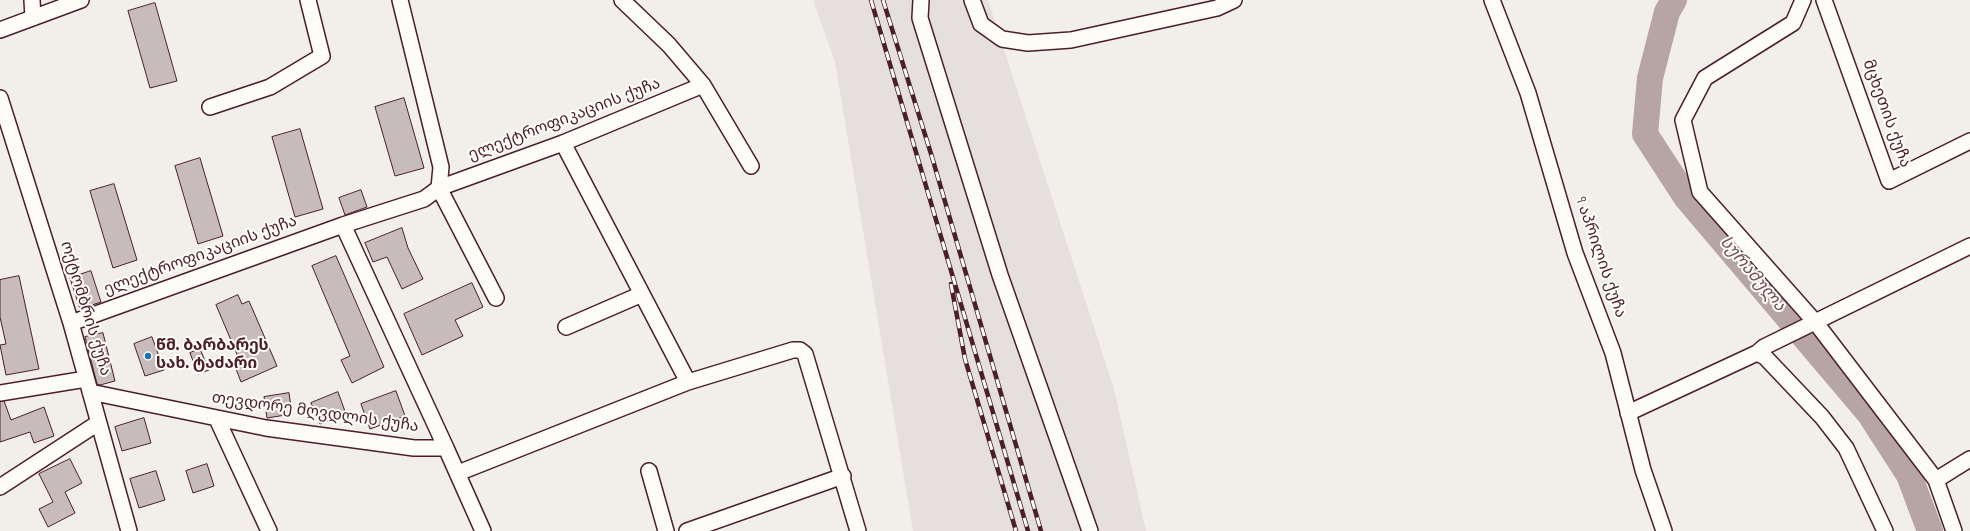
<!DOCTYPE html>
<html>
<head>
<meta charset="utf-8">
<style>
	body { margin:0 }
	canvas { display:block; background:#f2efeb }
</style>
</head>
<body>
<canvas width="1970" height="531"></canvas>
<script>
const g = document.querySelector('canvas').getContext('2d');
g.lineJoin = 'round';
function fillPath(path, color) {
  g.fillStyle = color;
  g.fill(path, 'evenodd');
}
function trace(path, color, width, dash) {
  g.strokeStyle = color;
  g.lineWidth = width;
  g.lineCap = dash ? 'butt' : 'round';
  g.setLineDash(dash || []);
  g.stroke(path);
}
function drawText(font, color, halo, rows, align = 'center') {
  g.font = font + ' "Indie Flower","Noto Sans Georgian",sans-serif';
  g.lineWidth = 4;
  g.setLineDash([]);
  g.textBaseline = 'middle';
  g.strokeStyle = halo;
  g.fillStyle = color;
  for (const [text, x, y, turn = 0] of rows) {
    g.save();
    g.translate(x, y);
    g.rotate((+turn || 0) * Math.PI / 180);
    g.textAlign = isNaN(turn) ? turn : align;
    if (halo) g.strokeText(text, 0, 0);
    g.fillText(text, 0, 0);
    g.restore();
  }
}
fillPath(new Path2D(`
	M813 0H988L1114 389 1146 531H913L835 62Z`), '#e5dfdd');
trace(new Path2D(`
	M1674 0 1667 12 1650 78 1645 134 1686 197 1869 413 1909 475 1930 531`), '#b7a5a6', 26);
const building = new Path2D(`
	M155 3 177 81 150 88 128 11Z
	M404 98 424 168 395 176 375 107Z
	M300 129 323 209 295 217 272 137Z
	M200 158 223 236 198 244 175 166Z
	M114 184 137 260 113 268 90 191Z
	M361 190 367 207 345 215 339 198Z
	M402 228 408 248 423 279 402 289 387 257 373 262 365 243Z
	M336 256 384 367 352 383 341 360 350 356 312 266Z
	M91 271 101 302 80 309 70 278Z
	M19 276 39 369 6 375 0 345 6 344 0 317V280Z
	M472 283 483 307 455 320 463 336 422 355 404 314Z
	M238 295 242 304 249 301 277 366 241 382 233 361 239 359 216 305Z
	M103 333 115 381 100 385 97 384 85 337Z
	M152 337 164 370 145 376 134 344Z
	M200 349 209 370 198 374 190 353Z
	M396 391 405 416 370 429 361 404Z
	M338 392 346 414 320 424 311 403Z
	M289 393 292 414 267 418 264 397Z
	M4 401 11 420 44 407 54 436 34 443 30 432 0 442V402Z
	M144 418 151 443 122 451 115 427Z
	M70 459 82 483 65 492 75 513 48 527 39 509 53 502 39 474Z
	M207 464 214 486 193 493 186 471Z
	M156 471 165 500 139 508 130 479Z`);
fillPath(building, '#c8bbbb');
trace(building, '#4a1f2b', 1);
const minor = new Path2D(`
	M32 0 33 18
	M400 0 441 167 439 188
	M622 0 669 45 703 85 751 166
	M921 0 920 18 1000 275 1090 531
	M972 0 981 24 1002 39 1028 43 1071 40 1217 8 1234 0
	M1492 0 1528 93 1575 253 1613 353 1643 470 1664 531
	M1803 0 1793 23 1705 78 1683 120 1700 192 1816 323 1936 480 1954 531
	M1824 0 1889 181 1970 141
	M0 30 81 0
	M0 98 71 323 129 531
	M210 107 270 87 322 56 308 0
	M563 143 688 382
	M439 188 496 298
	M343 225 446 448
	M71 323 343 225 424 199 439 188 563 143 703 85
	M566 327 642 294
	M1757 353 1765 357 1822 417 1846 448 1885 531
	M90 392 266 428 414 448H446L483 531
	M0 393 86 379
	M1628 413 1757 353 1764 347 1970 246
	M217 419 269 531
	M649 471 666 531
	M458 473 688 382 793 350H800L805 354 858 531
	M1936 480 1970 459
	M0 487 98 423
	M687 531 843 476`);
trace(minor, '#4a1f2b', 18);
trace(minor, '#fdfcf7', 15);
const rail = new Path2D(`
	M871 0 1028 531
	M883 0 932 157 1041 531
	M951 284 965 359 1016 531`);
trace(rail, '#4a1f2b', 4.5);
trace(rail, '#fdfcf7', 3, [9]);
for (const [x, y, r, color] of [
	[148,356,4,"#1f6fb2"]
]) {
  const dot = new Path2D();
  dot.arc(x, y, r, 0, 2 * Math.PI);
  g.fillStyle = color;
  g.fill(dot);
  trace(dot, '#fdfcf7', 1.5);
}
drawText('16px', '#4a1f2b', '#fdfcf7', [
	["მცხეთის ქუჩა",1885,114,70],
	["ელექტროფიკაციის ქუჩა",565,121,-21],
	["ელექტროფიკაციის ქუჩა",201,257,-20],
	["9 აპრილის ქუჩა",1599,258,71],
	["ოქტომბრის ქუჩა",84,309,73],
	["თევდორე მღვდლის ქუჩა",315,414,8]
]);
drawText('bold 16px', '#4a1f2b', '#fdfcf7', [
	["წმ. ბარბარეს",156,347],
	["სახ. ტაძარი",156,365]
], 'left');
drawText('italic 17px', '#704e56', '#fdfcf7', [
	["სურამულა",1751,275,50]
]);
</script>
</body>
</html>
